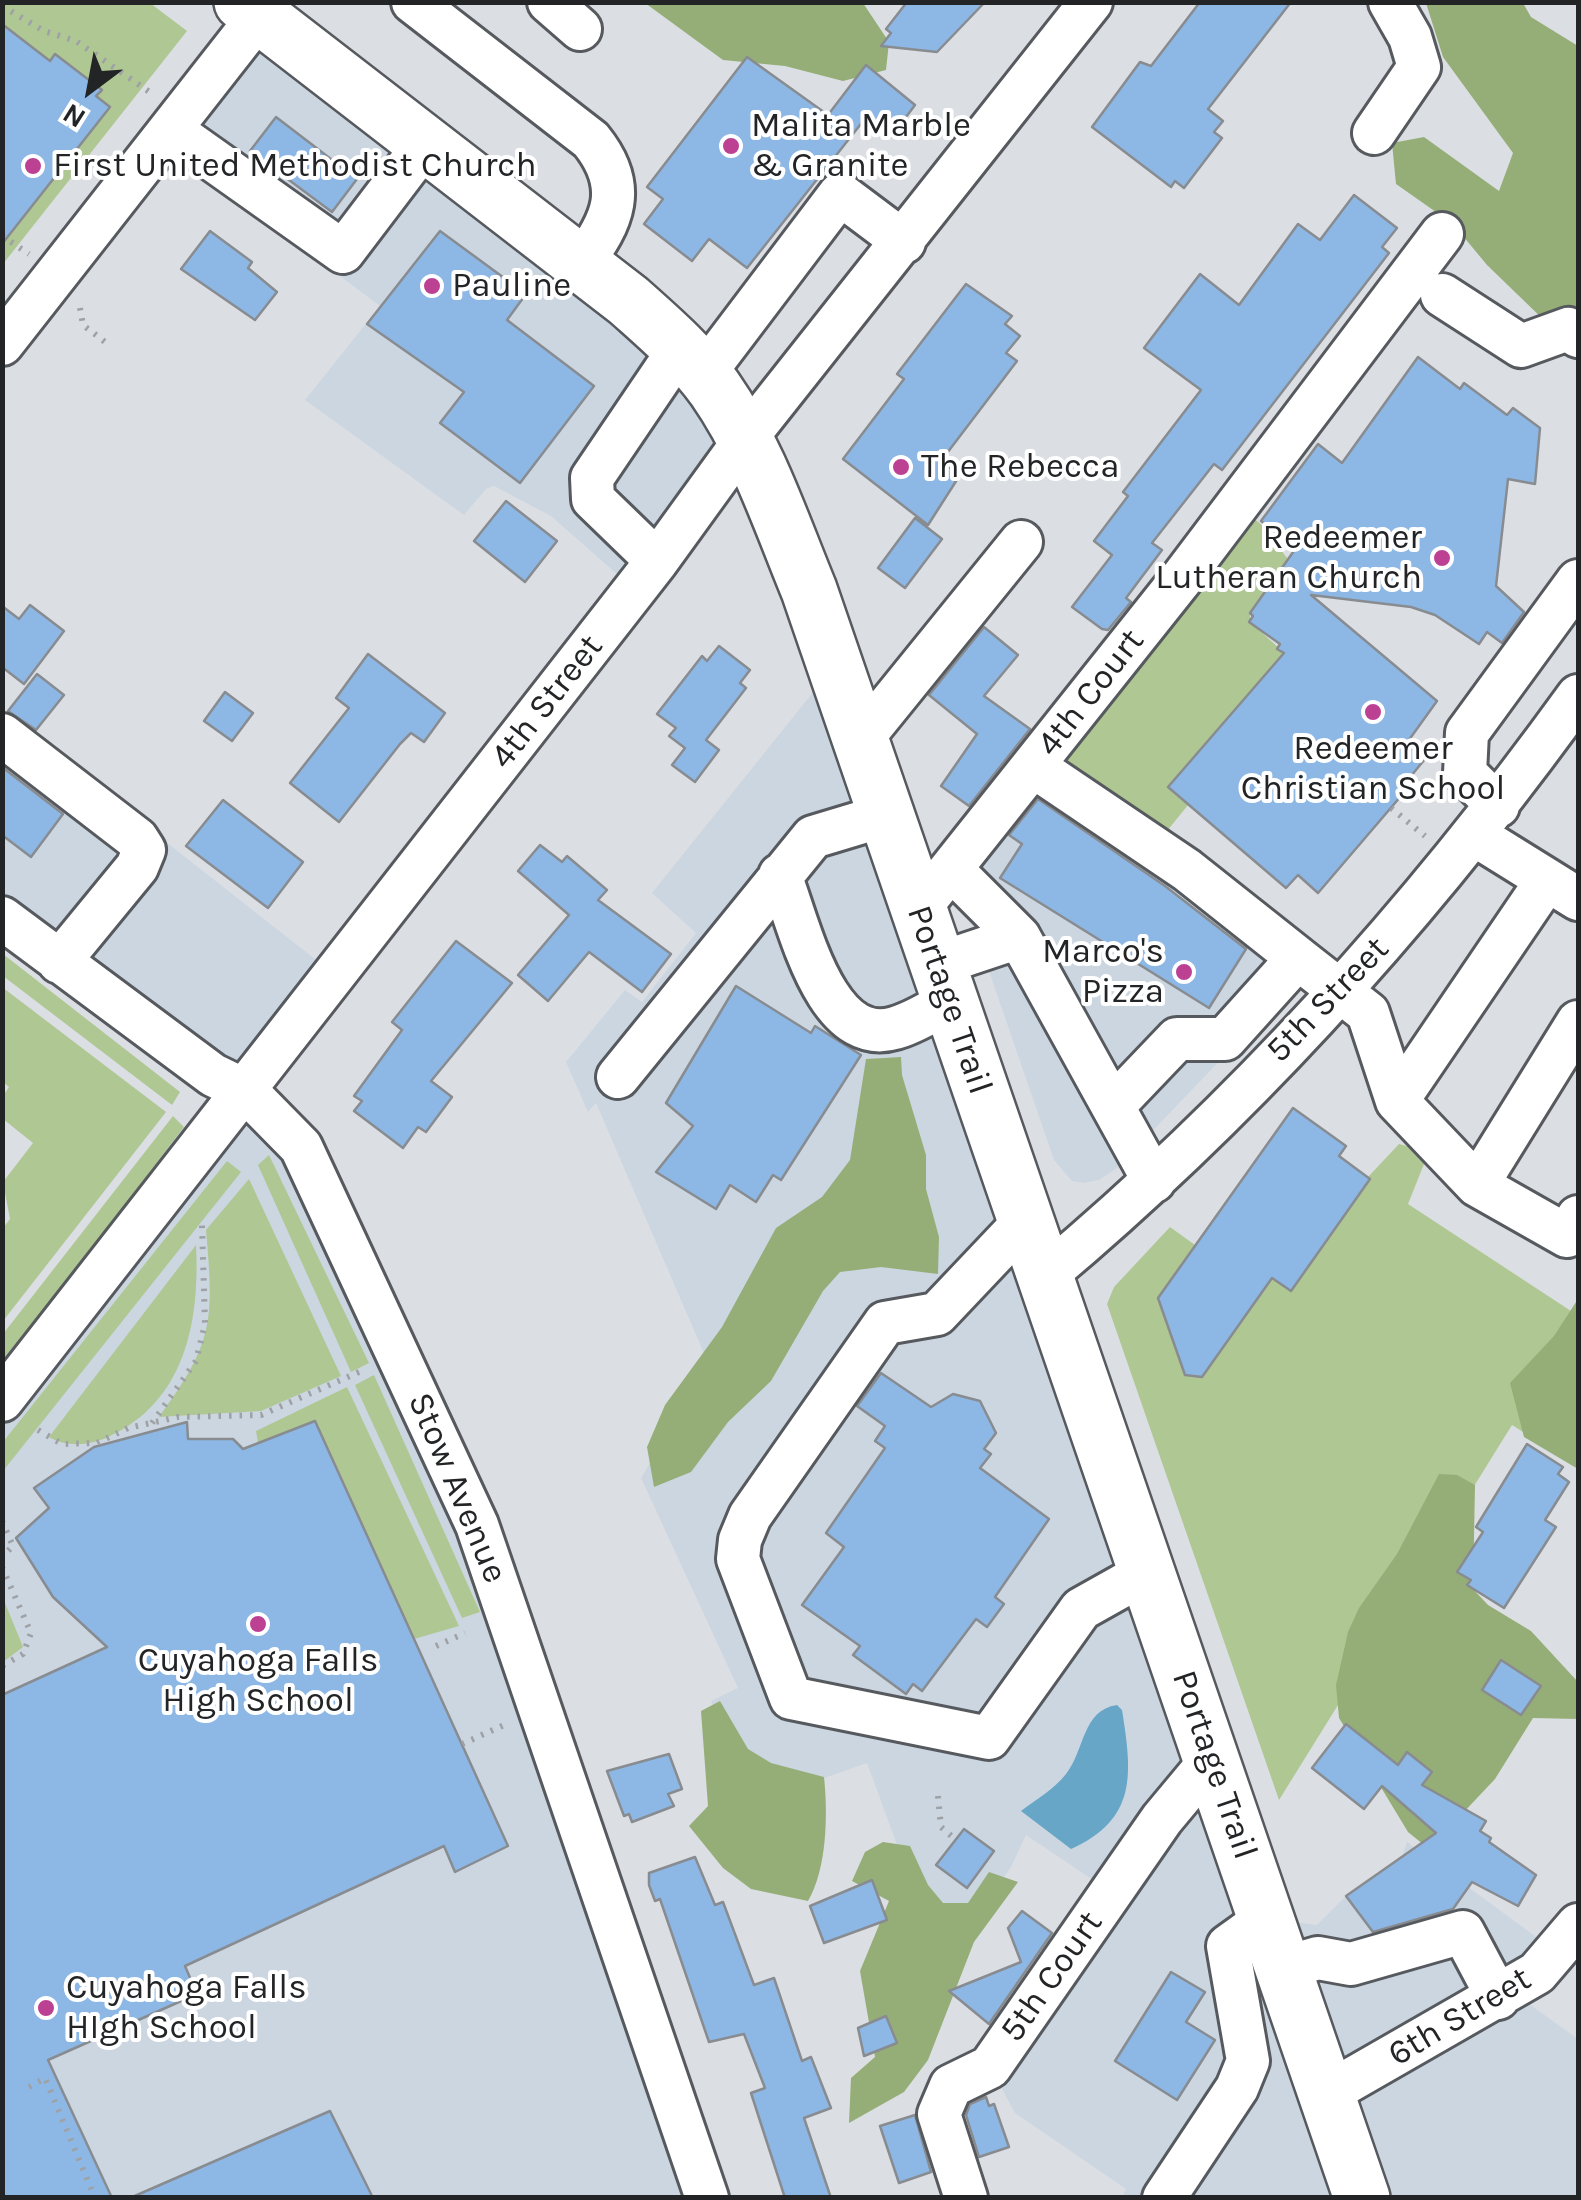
<!DOCTYPE html>
<html>
<head>
<meta charset="utf-8">
<style>
	body { margin:0 }
	#map { position:relative; width:1581px; height:2200px; overflow:hidden; background:#dbdfe4; font-family:Karla,sans-serif }
	canvas { display:block }
	.frame { position:absolute; inset:0; border:5px solid #232426; pointer-events:none }
	.north { position:absolute; left:40px; top:40px; width:100px; height:100px; -webkit-text-stroke:8px #fff; paint-order:stroke; rotate:212deg; font-size:28px; font-weight:700; line-height:40px; text-align:center; color:#232426 }
	.north::after { content:''; display:block; margin:auto; width:35px; height:45px; background:#232426; clip-path:polygon(50% 0,100% 100%,50% 72%,0 100%) }
</style>
</head>
<body>
<div id="map">
<canvas width="1581" height="2200"></canvas>
<div class="frame"></div>
<div class="north">N</div>
</div>
<script>
const g = document.querySelector('canvas').getContext('2d');
g.lineJoin = 'round';
function fillPath(path, color) {
  g.fillStyle = color;
  g.fill(path, 'evenodd');
}
function trace(path, color, width, dash) {
  g.strokeStyle = color;
  g.lineWidth = width;
  g.lineCap = dash ? 'butt' : 'round';
  g.setLineDash(dash || []);
  g.stroke(path);
}
function drawText(font, color, halo, rows, align = 'center') {
  g.font = font + ' Karla,sans-serif';
  g.lineWidth = 8;
  g.setLineDash([]);
  g.textBaseline = 'middle';
  g.strokeStyle = halo;
  g.fillStyle = color;
  for (const [text, x, y, turn = 0] of rows) {
    g.save();
    g.translate(x, y);
    g.rotate((+turn || 0) * Math.PI / 180);
    g.textAlign = isNaN(turn) ? turn : align;
    if (halo) g.strokeText(text, 0, 0);
    g.fillText(text, 0, 0);
    g.restore();
  }
}
fillPath(new Path2D(`
	M260 16 746 438 635 590 551 516 494 486 486 489 464 515 305 400 380 306 161 142Z
	M834 666 1267 1918 1317 1925 1346 1896 1402 1857 1407 1842 1558 1953 1511 1991 1578 2039V2197H1122L1126 2189 1015 2113 990 2067 1111 1892 1026 1835 1011 1867 942 1967 867 1763 747 1805 711 1701 738 1688 641 1478 709 1365 596 1103 588 1112 566 1062 625 990 642 1002 696 933 652 893Z
	M2 713 334 974 247 1091 275 1116 477 1525 707 2197H3V1400L246 1092 3 918Z
	M1051 766 1326 950 1117 1168 1099 1180 1084 1183 1072 1181 1054 1160 959 884Z`), '#ccd6e1');
fillPath(new Path2D(`
	M3 3H150L187 31 3 264Z
	M1252 517 1285 544 1283 553 1288 559 1250 613V622L1290 658 1247 696 1168 787 1188 805 1167 831 1071 771 1066 760Z
	M3 954 180 1092 172 1105 3 976Z
	M2 987 166 1112 3 1321V1228L10 1219 3 1182 33 1143 3 1119V1096L9 1087 3 1082Z
	M173 1116 184 1127 3 1364V1334Z
	M1399 1144 1414 1148 1424 1164 1408 1204 1577 1315 1578 1467 1512 1425 1279 1800 1107 1304 1114 1287 1170 1227 1195 1245 1158 1299 1185 1374 1202 1377 1272 1278 1291 1290 1368 1177Z
	M269 1155 369 1363 351 1372 258 1165Z
	M227 1161 241 1172 3 1471V1442Z
	M249 1179 341 1376 261 1411 159 1417C214 1342 214 1321 206 1230Z
	M196 1245C200 1322 185 1402 108 1437 89 1446 66 1447 49 1437Z
	M374 1375 480 1612 462 1618 355 1385Z
	M347 1387 459 1626 414 1639 315 1421 258 1443 256 1431Z
	M3 1598 23 1647 3 1662H2Z`), '#afc793');
fillPath(new Path2D(`
	M645 3H863L889 42 886 70 843 81 785 66 723 60Z
	M1426 3H1523L1531 17 1578 46V353L1487 265 1453 224 1396 184 1392 143 1424 137 1499 191 1513 153 1443 57Z
	M901 1057 902 1075 926 1155V1189L939 1237 938 1274 881 1267 840 1272 823 1291 771 1381 728 1422 691 1472 654 1487 647 1447 665 1405 722 1327 776 1228 822 1197 850 1160 866 1059Z
	M1578 1299V1469L1524 1437 1510 1383 1554 1336Z
	M1439 1474 1457 1475 1475 1485 1473 1589 1488 1605 1531 1631 1578 1682V1719L1533 1718 1495 1779 1429 1849 1408 1832 1339 1718 1336 1685 1348 1632 1359 1608 1397 1554Z
	M720 1701 748 1749 771 1763 824 1777C828 1814 827 1869 808 1901L751 1889 723 1868 689 1826 708 1806 701 1711Z
	M883 1842 910 1846 928 1885 943 1903H968L989 1872 1018 1882 974 1942 928 2060 904 2092 849 2123 851 2078 875 2057 860 1971 889 1901 852 1881 865 1852Z`), '#95ae77');
fillPath(new Path2D(`
	M1117 1705 1122 1710C1132 1773 1138 1819 1071 1849L1021 1811C1037 1799 1054 1789 1066 1774 1085 1750 1082 1710 1117 1705Z`), '#67a6c7');
const building = new Path2D(`
	M907 2H985L937 52 881 46 891 33 886 29Z
	M1200 2H1291L1208 109 1223 121 1214 132 1222 138 1184 188 1175 181 1171 187 1092 127 1140 62 1151 66Z
	M2 24 50 61 55 54 102 90 96 96 110 107 2 244Z
	M747 57 828 115 866 65 915 105 891 137 864 120 747 268 709 239 692 261 644 224 663 199 647 187Z
	M276 117 357 179 332 212 250 151Z
	M1354 195 1397 228 1382 247 1389 253 1222 470 1214 464 1152 543 1162 550 1126 598 1131 602 1108 630 1102 629 1072 607 1112 555 1094 541 1128 496 1123 492 1201 390 1144 348 1200 274 1239 305 1298 224 1320 240Z
	M210 231 252 262 248 268 277 292 255 320 181 269Z
	M440 231 526 294 507 320 594 386 520 483 440 423 464 392 367 324Z
	M966 284 1012 316 1005 324 1020 336 1006 353 1017 361 941 461 960 475 928 525 843 459 904 379 897 374Z
	M1418 357 1460 389 1464 383 1507 415 1513 408 1540 428 1535 484 1508 479 1496 586 1524 612 1502 643 1487 632 1479 644 1435 615 1411 607 1311 595 1437 701 1406 744 1425 759 1397 793 1401 796 1318 893 1298 875 1286 888 1168 787 1284 653 1277 649 1280 644 1249 622 1253 616 1250 613 1296 548 1261 521 1318 444 1342 463Z
	M506 501 557 541 525 582 474 541Z
	M915 518 942 539 905 588 878 568Z
	M30 605 64 631 24 684 2 667V606L19 619Z
	M984 627 1018 655 984 696 1030 729 969 806 941 786 977 734 929 695Z
	M719 646 750 670 740 683 746 688 706 740 719 750 695 782 672 765 685 748 669 736 676 728 657 714 702 656 707 661Z
	M368 654 445 713 424 742 411 733 400 744 339 822 290 783 349 708 336 698Z
	M37 674 64 695 36 730 8 711Z
	M225 692 253 713 232 741 204 721Z
	M2 767 63 814 31 857 2 835Z
	M1038 799 1165 886 1246 949 1209 1008 1000 878 1022 844 1009 835Z
	M223 800 303 862 268 908 186 846Z
	M540 845 562 862 567 856 607 890 598 900 671 954 642 992 589 952 548 1001 518 975 569 915 518 871Z
	M456 941 512 983 431 1081 452 1097 426 1132 418 1127 403 1148 354 1111 362 1101 354 1096 402 1030 392 1022Z
	M736 986 811 1033 815 1026 861 1055 781 1180 773 1175 756 1202 730 1185 716 1209 656 1172 693 1126 666 1103Z
	M1293 1108 1346 1146 1339 1156 1370 1179 1291 1291 1272 1278 1202 1377 1185 1375 1158 1298Z
	M881 1373 931 1407 953 1394 980 1401 996 1433 984 1449 991 1454 980 1468 1049 1519 995 1597 1004 1604 987 1627 976 1619 922 1691 913 1684 906 1694 853 1655 860 1646 802 1605 844 1547 826 1533 885 1448 875 1441 885 1426 857 1406Z
	M315 1421 508 1846 455 1872 444 1846 185 1966 197 1994 48 2060 112 2198H2V1695L107 1647 53 1597 16 1538 49 1508 34 1488 94 1447 187 1422 188 1439H233L243 1449Z
	M1527 1444 1563 1467 1558 1474 1569 1482 1545 1520 1556 1527 1504 1608 1467 1585 1471 1580 1457 1572 1483 1532 1476 1527Z
	M1501 1660 1541 1686 1521 1715 1482 1690Z
	M1346 1724 1398 1765 1407 1752 1432 1772 1422 1785 1486 1821 1480 1831 1491 1838 1489 1842 1536 1875 1518 1906 1472 1882 1453 1909 1373 1932 1346 1896 1436 1833 1382 1786 1364 1809 1312 1768Z
	M669 1754 682 1789 668 1794 674 1806 632 1822 629 1814 624 1816 607 1771Z
	M964 1829 994 1851 967 1888 936 1865Z
	M695 1857 715 1905 723 1902 754 1985 774 1978 802 2061 811 2057 831 2108 804 2118 831 2198H785L751 2093 765 2088 744 2034 709 2042 660 1899 655 1901 649 1885V1873Z
	M872 1880 887 1920 824 1943 810 1906Z
	M1022 1911 1052 1933 989 2024 949 1991 1021 1962 1008 1928Z
	M1171 1972 1205 1992 1186 2022 1215 2040 1177 2100 1115 2061Z
	M886 2016 897 2043 864 2056 858 2028Z
	M986 2097 989 2106 994 2104 1009 2147 979 2157 966 2115 970 2104Z
	M330 2111 373 2198H130Z
	M915 2115 931 2172 899 2183 880 2126Z`);
fillPath(building, '#8db8e6');
trace(building, '#888c90', 2.5);
const minor = new Path2D(`
	M413 2 591 140C629 187 613 221 581 264
	M549 2 580 29
	M171 130 343 252 425 144
	M1374 133 1419 67 1410 37 1390 2
	M1442 295 1521 346 1568 329 1578 336
	M2 344 270 2
	M703 375 840 194 904 242
	M657 561 593 499 592 478 680 348
	M2 735 137 839 144 850 137 867 59 962
	M859 742 1021 542
	M1033 766 1187 870 1298 958
	M1498 806 1465 773 1467 733 1578 581
	M1475 835 1578 899
	M951 869 1019 937
	M780 875C799 923 825 1049 895 1028 914 1023 933 1010 951 1001
	M918 910 1179 582 1442 234
	M2 918 213 1075 246 1091 301 1147 477 1525 707 2198
	M938 964 1019 937 1154 1181
	M618 1077 813 837 886 815
	M1397 1101 1547 880
	M1113 1106 1177 1039H1225L1298 958 1368 1013 1397 1101 1477 1185 1567 1236 1578 1217
	M1477 1185 1578 1022
	M1026 1220 937 1314 885 1323 750 1516 740 1540 738 1559 791 1698 989 1738 1081 1609 1147 1572
	M1046 1275C1247 1106 1425 908 1578 696
	M2 1400 657 561 746 438 1091 2
	M1284 1968 1318 1958 1351 1964 1463 1932 1498 1998
	M1328 2093 1537 1973 1578 1925
	M966 2198 939 2114 951 2086 990 2067 1162 1819 1212 1759
	M1164 2198 1237 2088 1248 2061 1228 1946 1267 1918`);
const major = new Path2D(`
	M242 2 629 301C659 328 691 355 715 389 757 449 781 522 809 590L1362 2198`);
trace(minor, '#565a5e', 48);
trace(major, '#565a5e', 60);
trace(new Path2D(`
	M2 6 44 31 76 41 151 93
	M2 236 29 254
	M80 308 83 325 105 342
	M1391 808 1425 836
	M152 1423 196 1361 205 1324 202 1225
	M38 1430 62 1444 97 1443 128 1428 178 1417 261 1415 366 1369
	M2 1521 13 1546 2 1557
	M2 1567 31 1633 23 1654 2 1666
	M436 1646 465 1633
	M462 1744 504 1725
	M938 1796 941 1827 956 1840
	M29 2087 45 2078 95 2198`), '#9ea1a5', 6, [2.5, 8]);
trace(minor, '#fff', 42);
trace(major, '#fff', 55);
for (const [x, y, r, color] of [
	[731,146,10,"#bc4193"],
	[33,166,10,"#bc4193"],
	[432,286,10,"#bc4193"],
	[901,467,10,"#bc4193"],
	[1442,558,10,"#bc4193"],
	[1373,712,10,"#bc4193"],
	[1184,972,10,"#bc4193"],
	[258,1624,10,"#bc4193"],
	[46,2008,10,"#bc4193"]
]) {
  const dot = new Path2D();
  dot.arc(x, y, r, 0, 2 * Math.PI);
  g.fillStyle = color;
  g.fill(dot);
  trace(dot, '#fff', 4);
}
drawText('35px', '#232426', '#fff', [
	["Malita Marble",751,126],
	["& Granite",751,166],
	["First United Methodist Church",53,166],
	["Pauline",452,286],
	["The Rebecca",921,467],
	["Redeemer",1422,538,"right"],
	["Lutheran Church",1422,578,"right"],
	["Redeemer",1373,749,"center"],
	["Christian School",1373,789,"center"],
	["Marco's",1164,952,"right"],
	["Pizza",1164,992,"right"],
	["Cuyahoga Falls",258,1661,"center"],
	["High School",258,1701,"center"],
	["Cuyahoga Falls",66,1988],
	["HIgh School",66,2028]
], 'left');
drawText('35px', '#232426', '#fff', [
	["4th Court",1091,693,-52],
	["4th Street",547,702,-52],
	["Portage Trail",949,1000,71],
	["5th Street",1328,1000,-46],
	["Stow Avenue",457,1488,67],
	["Portage Trail",1214,1765,71],
	["5th Court",1052,1977,-55],
	["6th Street",1460,2017,-31]
]);
</script>
</body>
</html>
